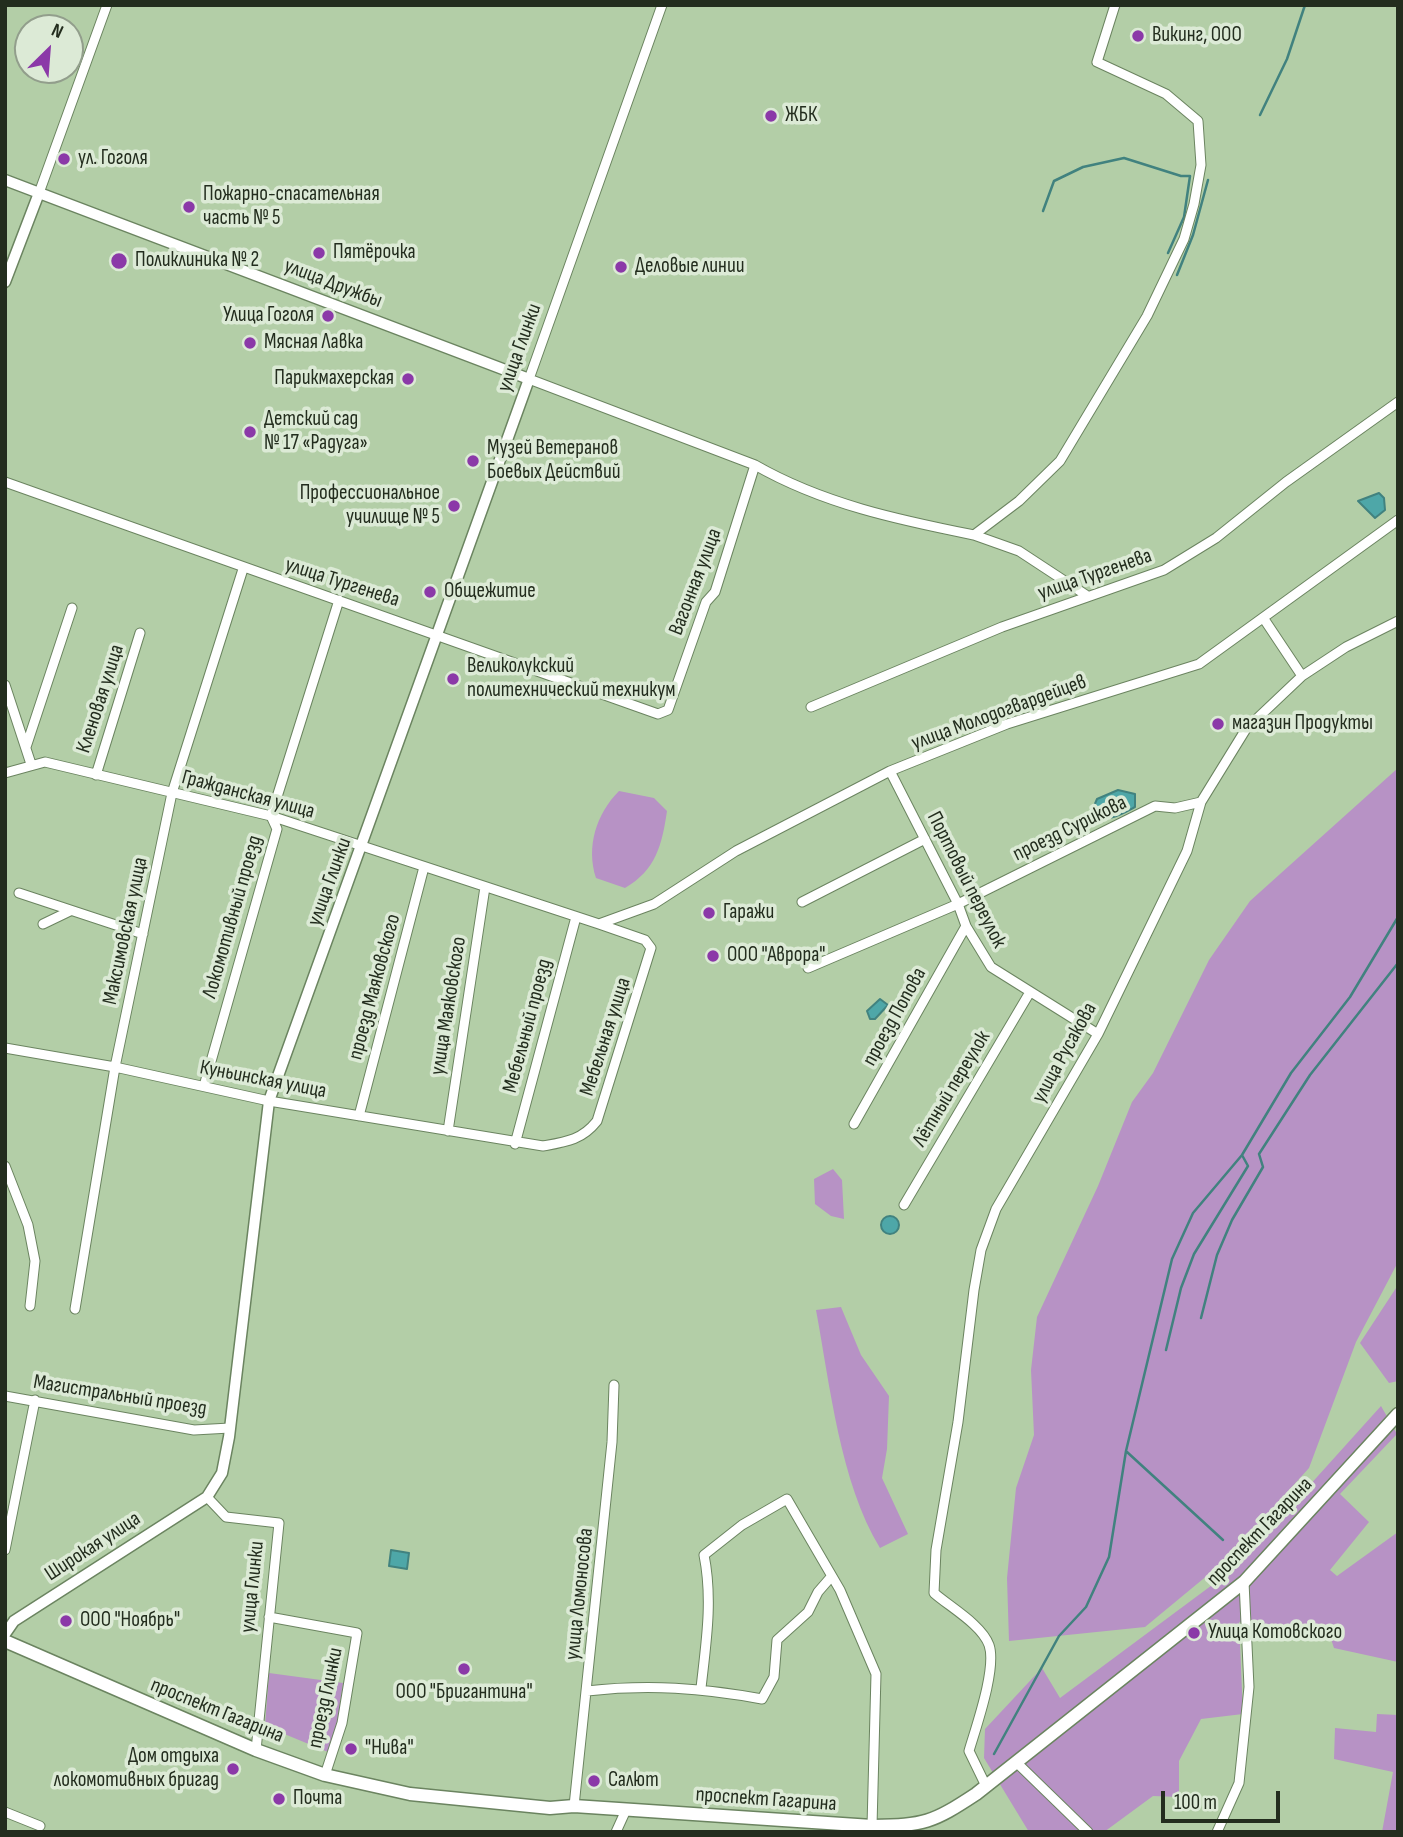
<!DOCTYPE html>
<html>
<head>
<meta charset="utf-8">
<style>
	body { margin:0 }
	#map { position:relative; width:1403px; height:1837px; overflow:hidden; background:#b3cea7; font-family:"Sofia Sans Condensed",sans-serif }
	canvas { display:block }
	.frame { position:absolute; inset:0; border:7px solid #232d1e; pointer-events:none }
	.north { position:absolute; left:14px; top:14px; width:70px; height:70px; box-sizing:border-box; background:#dcead6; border:2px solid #929e8c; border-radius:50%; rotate:25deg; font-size:19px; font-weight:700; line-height:28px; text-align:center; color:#232d1e }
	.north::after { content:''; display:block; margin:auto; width:24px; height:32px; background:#8b39a8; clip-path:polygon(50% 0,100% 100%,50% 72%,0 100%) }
	.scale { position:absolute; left:1161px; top:1791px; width:119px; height:32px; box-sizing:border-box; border:4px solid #232d1e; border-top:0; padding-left:9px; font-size:21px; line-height:24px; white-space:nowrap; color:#232d1e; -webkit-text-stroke:5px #dcead6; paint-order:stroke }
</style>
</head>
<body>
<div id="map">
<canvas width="1403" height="1837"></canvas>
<div class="frame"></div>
<div class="north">N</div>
<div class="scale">100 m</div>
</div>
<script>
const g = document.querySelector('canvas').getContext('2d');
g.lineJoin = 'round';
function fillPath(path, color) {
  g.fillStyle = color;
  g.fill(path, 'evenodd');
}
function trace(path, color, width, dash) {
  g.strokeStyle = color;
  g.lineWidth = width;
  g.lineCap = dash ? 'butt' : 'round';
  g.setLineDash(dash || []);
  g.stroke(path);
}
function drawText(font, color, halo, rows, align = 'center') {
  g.font = font + ' "Sofia Sans Condensed",sans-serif';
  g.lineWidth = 7;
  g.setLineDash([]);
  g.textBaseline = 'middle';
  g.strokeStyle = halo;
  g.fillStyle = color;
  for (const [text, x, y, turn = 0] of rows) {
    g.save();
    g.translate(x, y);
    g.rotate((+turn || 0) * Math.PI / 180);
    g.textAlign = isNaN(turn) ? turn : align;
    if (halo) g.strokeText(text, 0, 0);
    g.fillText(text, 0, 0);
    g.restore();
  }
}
fillPath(new Path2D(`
	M1398 768V1262L1356 1342 1309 1468 1226 1560 1145 1627 1009 1641 1007 1578 1016 1488 1034 1435 1031 1370 1037 1317 1098 1186 1132 1102 1153 1073 1209 960 1250 901Z
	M619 791 654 798 667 811C662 845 656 870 625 888L596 878C586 847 596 814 619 791Z
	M833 1169 842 1180 844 1219 831 1216 815 1204 814 1179Z
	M1398 1285V1381L1389 1383 1360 1343Z
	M841 1307 861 1355 889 1396 887 1449 882 1478 908 1534 880 1548C840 1482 830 1385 816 1310Z
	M1381 1406 1397 1434 1340 1494 1369 1522 1330 1570 1337 1576 1398 1532V1662L1334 1648 1331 1639 1239 1622 1243 1714 1201 1719 1179 1761V1797L1153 1796 1104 1832H1029L984 1758 985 1729 1042 1668 1060 1698 1235 1568Z
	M269 1673 343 1683 337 1724 328 1752 265 1726Z
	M1377 1714 1398 1715V1832H1382L1393 1772 1334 1759 1335 1728 1376 1732Z`), '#b792c5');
const water = new Path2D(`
	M1379 493 1384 498 1385 510 1375 518 1358 501Z
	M1118 790 1135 794V807C1122 814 1104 825 1091 813L1097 799Z
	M880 999 888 1005 875 1019H870L867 1011Z
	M881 1225a9 9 0 1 1 18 0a9 9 0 1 1-18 0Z
	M391 1550 409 1553 407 1569 389 1566Z`);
fillPath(water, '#4ea7a8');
trace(water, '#41827f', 2);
trace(new Path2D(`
	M1260 115 1287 59 1305 5
	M1043 211 1054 181 1083 167 1124 158 1181 176H1190L1184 217 1168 253
	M1177 275 1193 235 1208 180
	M1201 1318 1217 1255 1232 1220 1263 1167 1259 1154 1310 1075 1398 963
	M1166 1350 1181 1288 1194 1254 1248 1166 1242 1155
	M1127 1452 1223 1540
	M994 1754 1059 1636 1086 1607 1109 1557 1126 1451 1172 1259 1193 1213 1242 1155 1291 1073 1350 997 1398 917`), '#41827f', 2.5);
const minor = new Path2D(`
	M662 5 529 379 755 465C823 504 899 520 974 535L1019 501 1060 461 1147 316 1184 239 1194 204 1201 165 1198 121 1166 94 1097 62 1115 5
	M39 193 107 5
	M5 482 658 714 668 710 706 602 715 592 755 465
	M974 535 1019 551 1086 595
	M1264 619 1302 676
	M5 685 31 764
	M811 707 1002 627 1164 570 1216 538 1286 482 1398 402
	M26 747 72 608
	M890 771 958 904 966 926 991 967 1098 1034
	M5 773 45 762 271 816 599 924 645 940 651 948 597 1121C582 1140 566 1142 543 1146L269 1101 115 1067 5 1048
	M96 775 140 633
	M19 893 143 934
	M802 902 925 839
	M43 924 70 911
	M599 924 654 904 736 851 890 771 1007 724 1199 664 1398 520
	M808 968 958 904 1155 806 1175 808 1201 802
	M204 1086 277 829 271 816 339 600
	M359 1116 424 867
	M854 1124 966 926
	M448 1131 485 887
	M515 1144 576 917
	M5 1166 28 1225 35 1261 30 1306
	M904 1205 1030 992
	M75 1309 115 1067 172 793 243 569
	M5 1396 194 1430 230 1428
	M207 1497 226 1517 279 1523 256 1750
	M5 1550 35 1400
	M269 1617 357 1633 342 1723 325 1775
	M701 1688C706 1643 713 1600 704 1555L742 1525 787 1499 840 1590 876 1674 872 1826 875 1828
	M587 1691C649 1684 702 1688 762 1699L774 1677 777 1640 808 1612 818 1592 831 1577
	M1016 1762 1088 1832
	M986 1786 969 1751C976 1727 997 1668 989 1645 982 1625 950 1607 934 1593L936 1550 958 1422 974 1290 981 1250 996 1209 1098 1034 1187 851 1201 802 1246 729 1302 676 1346 647 1398 621
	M574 1806 612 1442 614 1385
	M5 1812 40 1826
	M616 1832 626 1810
	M1217 1832 1239 1783 1249 1687 1244 1582`);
const tertiary = new Path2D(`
	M5 180 529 379 269 1101 229 1437 222 1473 207 1497 14 1621 5 1634
	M5 282 39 193`);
const secondary = new Path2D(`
	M5 1641 256 1750 325 1775 410 1794 550 1808 574 1806 872 1826C925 1825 932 1823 976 1794L1244 1582 1398 1414`);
trace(minor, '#6b8460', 11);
trace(tertiary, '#6b8460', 13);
trace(secondary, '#6b8460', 15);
trace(minor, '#fff', 9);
trace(tertiary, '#fff', 10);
trace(secondary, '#fff', 12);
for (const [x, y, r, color] of [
	[1138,36,7,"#8b39a8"],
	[771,116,7,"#8b39a8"],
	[64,159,7,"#8b39a8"],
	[189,207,7,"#8b39a8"],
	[319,253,7,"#8b39a8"],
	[119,261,9,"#8b39a8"],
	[621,267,7,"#8b39a8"],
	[328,316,7,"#8b39a8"],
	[250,343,7,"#8b39a8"],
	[408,379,7,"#8b39a8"],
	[250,432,7,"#8b39a8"],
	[473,461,7,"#8b39a8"],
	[454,506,7,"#8b39a8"],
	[430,592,7,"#8b39a8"],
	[453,679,7,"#8b39a8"],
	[1218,724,7,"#8b39a8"],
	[709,913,7,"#8b39a8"],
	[713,956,7,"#8b39a8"],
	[66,1621,7,"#8b39a8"],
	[1194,1633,7,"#8b39a8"],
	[464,1669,7,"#8b39a8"],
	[351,1749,7,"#8b39a8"],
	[233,1769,7,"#8b39a8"],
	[594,1781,7,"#8b39a8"],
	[279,1799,7,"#8b39a8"]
]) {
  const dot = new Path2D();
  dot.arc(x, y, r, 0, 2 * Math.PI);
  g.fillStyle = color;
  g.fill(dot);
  trace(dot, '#dcead6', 2.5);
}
drawText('21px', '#232d1e', '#dcead6', [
	["Викинг, ООО",1152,36],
	["ЖБК",785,116],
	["ул. Гоголя",78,159],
	["Пожарно-спасательная",203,195],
	["часть № 5",203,219],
	["Пятёрочка",333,253],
	["Поликлиника № 2",135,261],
	["Деловые линии",635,267],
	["Улица Гоголя",314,316,"right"],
	["Мясная Лавка",264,343],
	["Парикмахерская",394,379,"right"],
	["Детский сад",264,420],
	["№ 17 «Радуга»",264,444],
	["Музей Ветеранов",487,449],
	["Боевых Действий",487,473],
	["Профессиональное",440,494,"right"],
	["училище № 5",440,518,"right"],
	["Общежитие",444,592],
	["Великолукский",467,667],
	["политехнический техникум",467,691],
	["магазин Продукты",1232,724],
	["Гаражи",723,913],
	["ООО \"Аврора\"",727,956],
	["ООО \"Ноябрь\"",80,1621],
	["Улица Котовского",1208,1633],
	["ООО \"Бригантина\"",464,1693,"center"],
	["\"Нива\"",365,1749],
	["Дом отдыха",219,1757,"right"],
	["локомотивных бригад",219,1781,"right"],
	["Салют",608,1781],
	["Почта",293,1799]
], 'left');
drawText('21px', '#232d1e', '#dcead6', [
	["улица Дружбы",333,284,21],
	["улица Глинки",520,348,-70],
	["улица Тургенева",1095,575,-19],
	["Вагонная улица",696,582,-69],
	["улица Тургенева",342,583,18],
	["Кленовая улица",101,699,-72],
	["улица Молодогвардейцев",999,713,-20],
	["Гражданская улица",248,795,15],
	["проезд Сурикова",1070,829,-26],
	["Портовый переулок",966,880,63],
	["улица Глинки",330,882,-70],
	["Локомотивный проезд",233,917,-74],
	["Максимовская улица",126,931,-78],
	["проезд Маяковского",375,987,-75],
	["улица Маяковского",449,1006,-81],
	["проезд Попова",895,1017,-61],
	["Мебельный проезд",528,1026,-75],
	["Мебельная улица",606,1037,-72],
	["улица Русакова",1065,1053,-61],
	["Куньинская улица",263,1080,11],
	["Лётный переулок",952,1089,-59],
	["Магистральный проезд",120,1396,9],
	["проспект Гагарина",1260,1532,-46],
	["Широкая улица",93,1547,-33],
	["улица Глинки",253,1587,-84],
	["улица Ломоносова",580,1594,-84],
	["проезд Глинки",326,1698,-78],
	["проспект Гагарина",217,1711,22],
	["проспект Гагарина",766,1800,4]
]);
</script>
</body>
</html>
